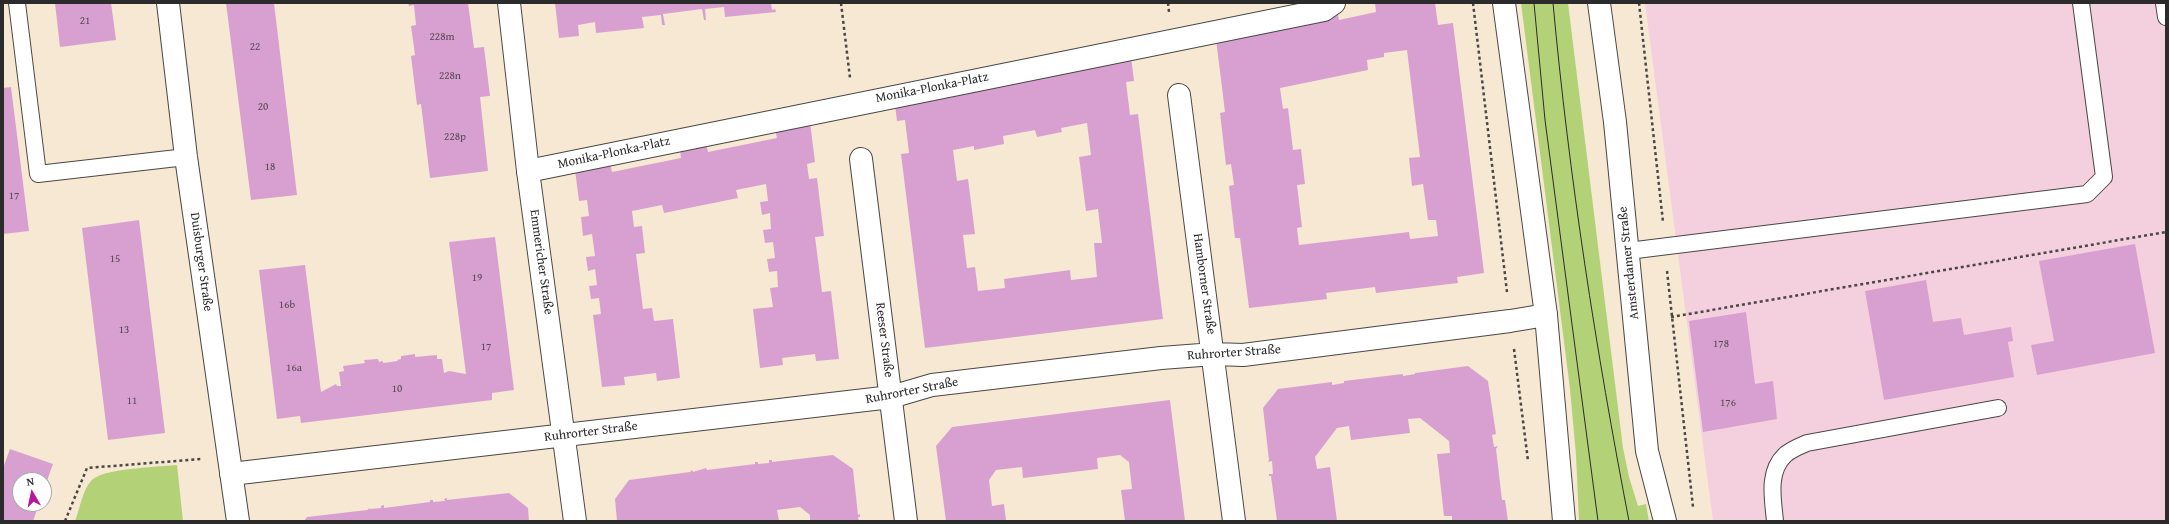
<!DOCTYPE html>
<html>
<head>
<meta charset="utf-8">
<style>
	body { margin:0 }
	#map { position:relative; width:2169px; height:524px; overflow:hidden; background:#f7e8d3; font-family:"Gentium Book Plus",serif }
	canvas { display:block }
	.frame { position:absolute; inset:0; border:4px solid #2b2b2b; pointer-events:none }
	.north { position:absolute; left:12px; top:472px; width:40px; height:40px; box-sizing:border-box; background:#fff; border:1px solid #aaa; border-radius:50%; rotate:351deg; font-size:11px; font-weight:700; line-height:16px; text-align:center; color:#2b2b2b }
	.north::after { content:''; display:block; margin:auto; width:14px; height:18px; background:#b5179e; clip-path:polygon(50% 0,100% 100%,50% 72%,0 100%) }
</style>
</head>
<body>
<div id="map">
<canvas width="2169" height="524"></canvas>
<div class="frame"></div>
<div class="north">N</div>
</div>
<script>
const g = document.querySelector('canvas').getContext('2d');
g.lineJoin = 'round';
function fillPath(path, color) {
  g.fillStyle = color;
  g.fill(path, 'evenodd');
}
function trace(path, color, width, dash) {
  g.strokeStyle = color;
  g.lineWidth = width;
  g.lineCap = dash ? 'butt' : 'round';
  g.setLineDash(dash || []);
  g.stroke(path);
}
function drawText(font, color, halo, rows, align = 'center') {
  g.font = font + ' "Gentium Book Plus",serif';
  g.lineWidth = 3;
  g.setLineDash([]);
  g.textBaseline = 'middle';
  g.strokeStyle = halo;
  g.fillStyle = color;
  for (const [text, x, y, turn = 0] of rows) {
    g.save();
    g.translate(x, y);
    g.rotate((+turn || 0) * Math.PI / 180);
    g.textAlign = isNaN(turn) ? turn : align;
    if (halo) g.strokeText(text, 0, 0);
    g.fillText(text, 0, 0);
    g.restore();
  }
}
fillPath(new Path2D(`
	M1645 3H2166V521H1713Z`), '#f4cfde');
fillPath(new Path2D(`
	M1521 3H1568L1623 448 1629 477 1638 506 1646 504 1649 521H1579L1576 455 1570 389Z
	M177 465 183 521H75C80 509 82 491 91 481 101 468 159 467 177 465Z`), '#b3d177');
fillPath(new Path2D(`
	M55 3H111L116 40 60 47Z
	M226 3H274L297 195 251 200Z
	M408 3H468L474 48 484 47 490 96 480 97 488 171 430 178 421 104 417 105 411 56 415 55 411 26 416 25 414 5 409 6Z
	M555 3H771L772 10 775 9 776 12 725 17 724 7 705 9 706 20H704L702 9 663 14 665 25H662L661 15 642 17 644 28 596 33 595 22 578 25 579 36 559 38Z
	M1375 3H1435L1438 25 1453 23 1484 273 1457 277 1458 283 1376 293 1375 287 1326 293 1327 299 1249 308 1240 238H1235L1229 186 1234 185 1231 164 1226 165 1220 113 1225 112 1216 39 1338 15 1339 20 1376 12ZM1407 50 1420 157 1409 158 1412 186 1423 184 1428 220H1436L1438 236 1410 239 1409 232 1299 245 1297 228 1302 227 1297 185 1305 184 1301 149 1293 150 1288 108 1283 109 1280 88 1368 70 1367 60 1384 57V53Z
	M1131 57 1134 81 1126 82 1130 115 1138 114 1163 319 925 348 901 154 909 153 905 120 897 121 895 105ZM1087 123 1091 155 1079 157 1086 211 1098 209 1102 243H1094L1097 277 1071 280 1070 270 1004 279 1005 288 978 291 975 267 967 268 963 235 975 234 968 179 957 181 953 150 974 146V150L1004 144 1003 136 1035 130 1037 137 1062 132 1061 128Z
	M11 87 29 231 3 234V88Z
	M810 122 815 162 807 164 809 179 817 178 824 236 815 237 822 292 831 291 839 359 816 361 815 354 782 358 783 365 760 368 753 309 773 307 770 288 778 287 777 271 769 272 767 259 775 258 773 242 765 243 763 230 771 229 770 213 762 215 760 202 768 201 766 184 736 190 738 198 664 213 662 205 632 211 634 227 642 226 645 253 636 254 643 309 652 308 654 321 673 319 680 378 657 381 656 373 624 377 625 385 602 387 593 315 601 314 599 298 591 299 589 286 597 285 595 269 588 271 586 257 595 256 592 234 583 236 581 217 589 216 587 200 579 201 575 170 610 163 612 172 681 158 680 149 706 143 708 152 777 138 775 129Z
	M139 220 165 433 108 440 82 228Z
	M495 237 514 390 492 393V400L301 423 300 416 277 419 259 270 305 265 321 392 336 384 337 386H341L339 372 344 371 343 366 365 363 364 360 378 359 379 362 383 361V363L398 361 397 360 401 359V356L415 354V357L437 355V359H442L444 373 449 371 466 374 449 242Z
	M2135 244 2155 353 2037 375 2031 345 2054 341 2039 261Z
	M1926 280 1933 322 1961 318 1964 335 2011 327 2013 341 2008 342 2014 377 1884 400 1865 291Z
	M1746 312 1755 384 1773 381 1777 419 1703 432 1689 321Z
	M1468 366 1488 381 1496 434 1492 435 1494 447 1498 446 1496 449 1502 500H1505L1508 521H1452V516H1444L1437 454 1450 453 1449 441 1420 418 1408 419 1410 433 1351 440 1349 426 1337 428 1315 457 1317 469 1330 467 1337 521H1277L1271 476H1269V474H1273L1272 461 1268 462 1269 460 1263 408 1278 389 1332 382V385L1344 383V381L1403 374V376L1415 374V373Z
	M1170 400 1185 521H1125L1121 490 1132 489 1129 462 1120 455 1097 458 1098 469 1023 478 1022 467 996 470 989 480 992 506 1004 504 1006 521H946L936 446 952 427Z
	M10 449 53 464 44 489V480H20V504H39L33 521H3V468Z
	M833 455 853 469 858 515 860 514V517H858L859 521H810V515L800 507 777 510 779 521H617L615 499 629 480 690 472 692 470 693 472 706 468 707 470 755 464V462H758V464L769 463V460H772V462Z
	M509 493 528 508 529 521H304L307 517 367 510 370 508V509L381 508V506L384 505V508L430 502V500H433V502L445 501 444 499 447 498V500Z`), '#d8a0d1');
const service = new Path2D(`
	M17 3 38 174 186 157
	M2164 3 2166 17
	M1628 251 2087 194 2104 177 2081 3
	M1775 521C1773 499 1767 472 1785 455 1790 450 1800 446 1807 443L1998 408`);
const pedestrian = new Path2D(`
	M528 171 1324 10 1334 3`);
const minor = new Path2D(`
	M168 3 186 157 238 521
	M509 3 528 171 575 521
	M1179 95 1234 521
	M861 159 906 521
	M231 474 891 397 932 385 1161 358 1214 354 1243 355 1510 321 1546 315`);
const primary = new Path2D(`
	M1504 3 1546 315 1564 521
	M1599 3 1615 122 1647 451 1665 521`);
trace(service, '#4a4744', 18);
trace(pedestrian, '#4a4744', 24);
trace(minor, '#4a4744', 24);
trace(primary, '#4a4744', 24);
trace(new Path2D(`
	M841 3 850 78
	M1168 3 1169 12
	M1473 3 1507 292
	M1639 3 1663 222
	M1667 271 1693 507
	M1671 317 2166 232
	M1514 349 1528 461
	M65 521 87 468 201 459`), '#4a4744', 2.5, [3, 3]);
trace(service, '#fff', 16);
trace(pedestrian, '#fff', 22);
trace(minor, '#fff', 22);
trace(primary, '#fff', 22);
trace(new Path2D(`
	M1534 3 1545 120 1598 521
	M1553 3C1569 177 1596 350 1629 521`), '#2b2b2b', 1);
drawText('11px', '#564854', null, [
	["21",85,21],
	["228m",442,37],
	["22",255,47],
	["228n",450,76],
	["20",263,107],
	["228p",455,137],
	["18",270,167],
	["17",14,196],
	["15",115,259],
	["19",477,278],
	["16b",287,305],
	["13",124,330],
	["178",1721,344],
	["17",486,347],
	["16a",294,368],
	["10",397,389],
	["11",132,401],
	["176",1728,403]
]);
drawText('13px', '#2b2b2b', '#fff', [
	["Monika-Plonka-Platz",932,88,-11],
	["Monika-Plonka-Platz",614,153,-12],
	["Duisburger Straße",201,262,82],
	["Emmericher Straße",541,262,82],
	["Amsterdamer Straße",1629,263,-96],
	["Hamborner Straße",1204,284,82],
	["Reeser Straße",884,340,83],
	["Ruhrorter Straße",1234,353,-4],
	["Ruhrorter Straße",912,391,-11],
	["Ruhrorter Straße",591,432,-7]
]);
</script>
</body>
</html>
